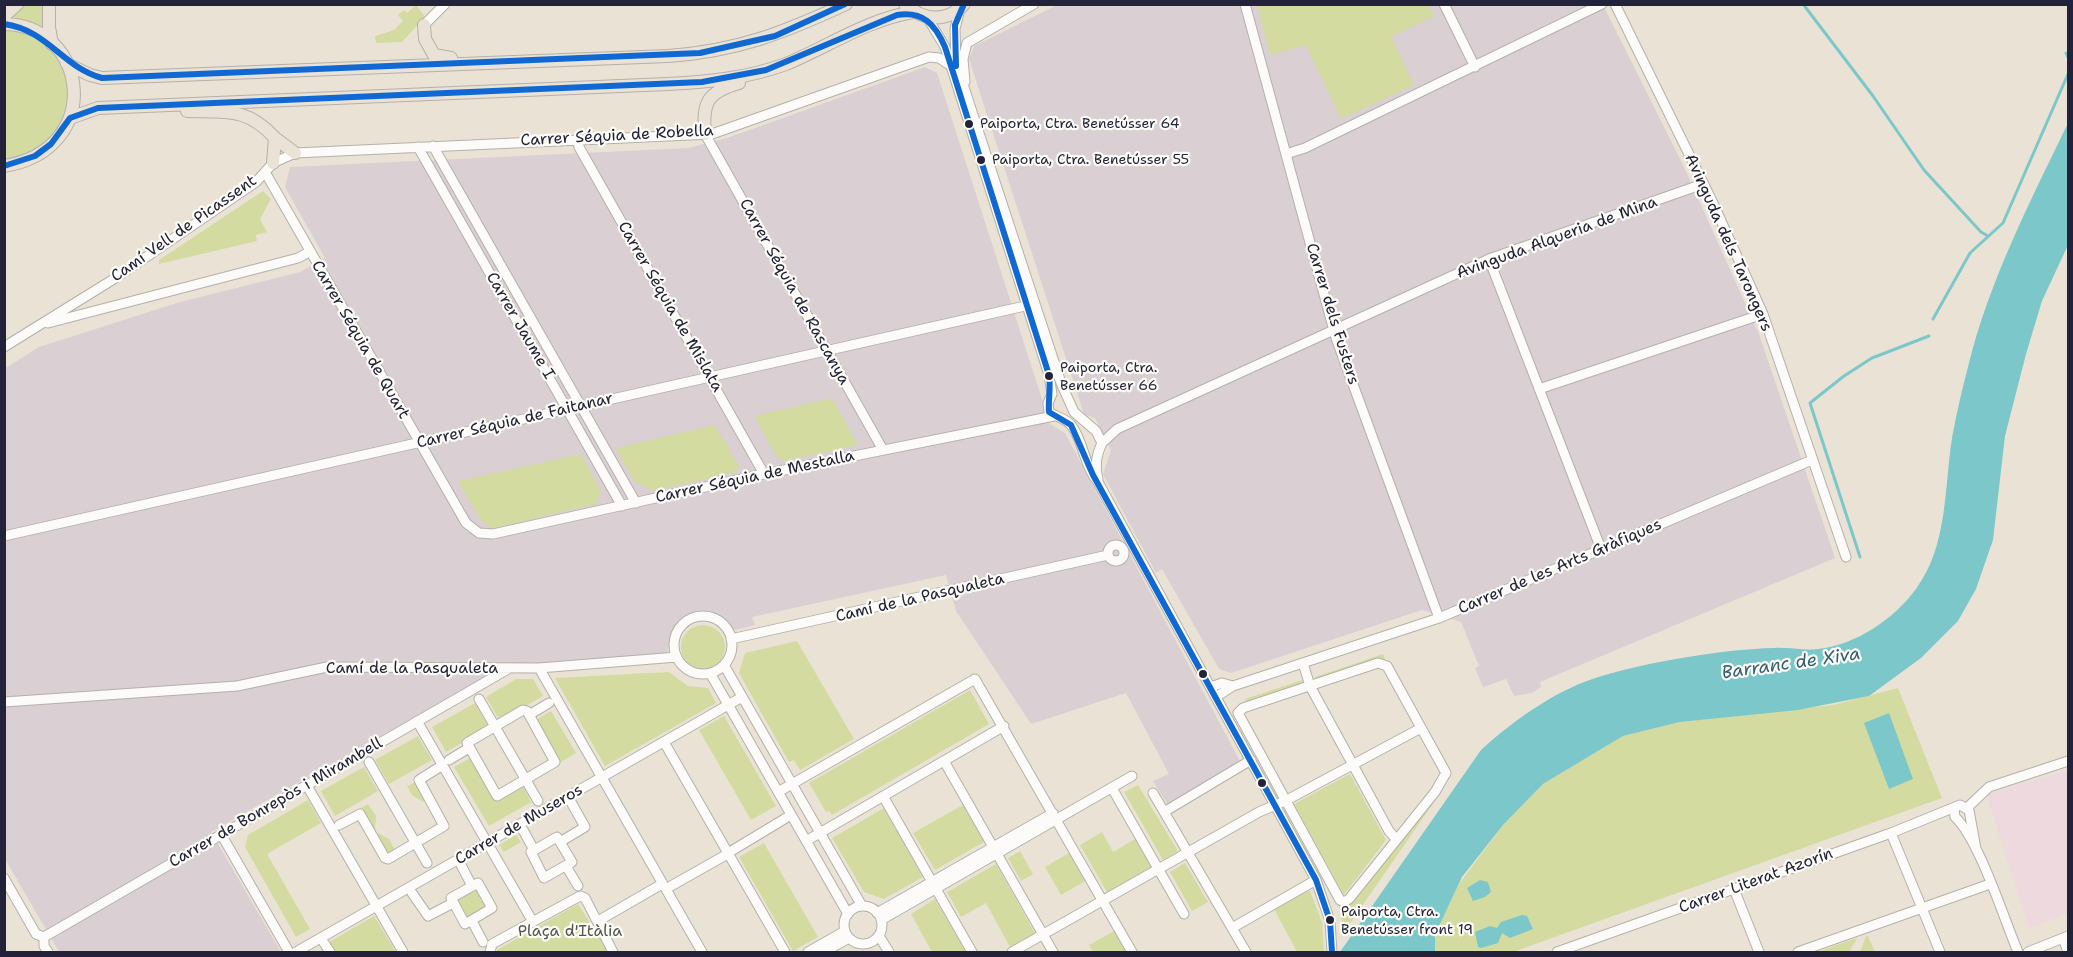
<!DOCTYPE html>
<html>
<head>
<meta charset="utf-8">
<style>
	body { margin:0 }
	#map { position:relative; width:2073px; height:957px; overflow:hidden; background:#eae3d5; font-family:"Shantell Sans",sans-serif }
	canvas { display:block }
	.frame { position:absolute; inset:0; border:6px solid #22223b; pointer-events:none }
</style>
</head>
<body>
<div id="map">
<canvas width="2073" height="957"></canvas>
<div class="frame"></div>
</div>
<script>
const g = document.querySelector('canvas').getContext('2d');
g.lineJoin = 'round';
function fillPath(path, color) {
  g.fillStyle = color;
  g.fill(path, 'evenodd');
}
function trace(path, color, width, dash) {
  g.strokeStyle = color;
  g.lineWidth = width;
  g.lineCap = dash ? 'butt' : 'round';
  g.setLineDash(dash || []);
  g.stroke(path);
}
function drawText(font, color, halo, rows, align = 'center') {
  g.font = font + ' "Shantell Sans",sans-serif';
  g.lineWidth = 4.5;
  g.setLineDash([]);
  g.textBaseline = 'middle';
  g.strokeStyle = halo;
  g.fillStyle = color;
  for (const [text, x, y, turn = 0] of rows) {
    g.save();
    g.translate(x, y);
    g.rotate((+turn || 0) * Math.PI / 180);
    g.textAlign = isNaN(turn) ? turn : align;
    if (halo) g.strokeText(text, 0, 0);
    g.fillText(text, 0, 0);
    g.restore();
  }
}
fillPath(new Path2D(`
	M2068 770V913L2029 928 1987 797 1989 794Z`), '#edd9de');
fillPath(new Path2D(`
	M1057 5H1603L1684 167 1759 334 1835 558 1540 682 1541 687 1532 693 1514 696 1506 679 1483 687 1475 668 1479 666 1461 622 1422 610 1231 673 1219 669 1162 569 1156 573 1103 474 1111 450 1095 418 1084 414 969 59 974 46Z
	M925 67 937 73 1050 424 1065 433 1241 763 1168 805 1153 781 1169 774 1126 693 1031 724 956 611 946 575 752 617 755 625 739 629 733 630 719 616 702 613 690 615 680 622 672 633 667 654 504 666 211 832 281 952H59L5 859 4 369 39 347 180 302 300 272 325 258 285 187 290 167 688 148 727 138Z`), '#dacfd3');
fillPath(new Path2D(`
	M21 5H45L43 26 13 17Z
	M416 5 425 17 402 42 376 43 375 36 394 30 403 21 398 15 404 10 407 13Z
	M1257 5H1428L1434 16 1391 37 1414 85 1341 119 1306 45 1270 55Z
	M4 30C89 36 90 150 5 159Z
	M263 191 271 199 260 219 267 232 256 235 257 241 159 264V260Z
	M832 398 858 445 786 461 777 457 754 416Z
	M715 425 739 466 736 472 654 491 634 481 616 448Z
	M581 454 601 491 596 504 493 528 482 522 458 481Z
	M681 647a22 22 0 1 1 44 0a22 22 0 1 1-44 0Z
	M797 641 854 739 800 770 794 760 789 762 739 673 745 653Z
	M1383 654 1385 659 1316 680 1315 677Z
	M669 672 688 686 708 688 716 703 605 766 555 678Z
	M516 679H533L543 696 500 721 486 697Z
	M1302 680 1303 684 1247 704 1245 699Z
	M1898 688 1942 798 1513 952H1435V935L1459 884 1503 825 1543 784 1623 736 1680 722 1833 705Z
	M970 690 989 724 832 815 829 811 826 812 809 783Z
	M475 703 489 727 446 752 432 727Z
	M551 711 576 753 559 763 534 721Z
	M724 716 776 806 751 820 699 730Z
	M418 736 432 760 389 784 375 760Z
	M472 757 496 799 522 784 531 802 489 826 454 767Z
	M364 767 378 791 335 816 321 791Z
	M1350 774 1386 840 1344 895 1294 804Z
	M417 781 427 799 423 802 412 795 405 782 408 786Z
	M1138 785 1178 851 1163 860 1124 792Z
	M1437 796 1432 805 1344 932 1338 903 1342 905 1401 842Z
	M308 800 321 823 267 854 310 929 296 937 245 847 248 835Z
	M368 804 376 816 375 829 372 831 359 809Z
	M963 805 984 842 935 870 913 833Z
	M884 808 923 877 884 899 864 892 832 838Z
	M1102 832 1113 852 1135 839 1151 867 1107 892 1080 845Z
	M378 833 389 839 396 852 387 857 374 835Z
	M516 835 521 842 504 852 499 845Z
	M764 843 818 937 793 951 739 857Z
	M1020 851 1033 874 1021 881 1008 858Z
	M1069 853 1085 881 1061 895 1045 867Z
	M1185 863 1208 902 1192 911 1170 872Z
	M996 864 1035 933 1010 947 986 903 961 917 947 892Z
	M477 886 482 895 479 897 481 901 485 899 490 908 465 922 460 913 464 911 462 907 458 909 453 899 463 894 465 896 468 894 467 892Z
	M1310 891 1322 922 1324 952H1297L1273 907 1292 896Z
	M935 899 966 952H932L911 914Z
	M578 904 607 949 605 951 497 952V950Z
	M374 916 396 952H332L326 944Z
	M1114 931 1126 952H1093L1089 945Z
	M1866 936H1868L1875 952H1860Z
	M1857 938 1849 952H1817Z`), '#d3dba1');
fillPath(new Path2D(`
	M2068 123V245L2042 301 2026 354 2005 436 1993 540 1976 589 1958 621 1921 658 1869 696 1798 710 1680 722 1623 736 1543 784 1503 825 1462 877 1435 935V952H1340L1481 750C1515 719 1560 687 1605 675 1646 663 1689 656 1730 651 1745 650 1760 648 1774 648 1789 647 1804 651 1818 649 1856 645 1894 619 1916 589 1948 545 1944 490 1952 438 1956 415 1962 390 1968 367 1989 281 2030 202 2068 123Z
	M1889 713 1913 779 1889 789 1864 723Z
	M1480 880 1488 882 1491 892 1485 897 1473 901 1467 888Z
	M1522 915 1527 916 1533 929 1510 938 1502 933 1498 943 1481 948 1478 947 1475 932 1490 926 1497 928 1501 922Z`), '#7cc7ca');
trace(new Path2D(`
	M1803 4 1873 96 1924 170 1981 232 1988 236
	M2066 53 2068 57
	M1933 319 1970 253 2003 223 2068 74
	M1860 557 1810 403 1844 376 1872 358 1929 336`), '#7cc7ca', 3);
const minor = new Path2D(`
	M1245 4 1336 338 1439 618
	M1444 4 1475 67
	M1615 4 1713 203 1763 314 1846 557
	M960 9 955 29 956 63 1061 383 1074 412 1096 431 1102 443C1096 456 1095 465 1098 480
	M927 17 945 47 1049 375 1052 394 1048 403 1049 412C1056 417 1065 418 1071 425 1084 441 1083 464 1098 482L1316 880 1330 921 1332 952
	M424 25 445 4
	M965 82 963 59 967 43 1034 4
	M705 134 883 450
	M578 139 579 147 764 474
	M433 146 636 503
	M418 147 622 506
	M1286 154 1305 148 1602 4
	M265 172 466 523 479 533 493 534 764 474 1054 416
	M1489 259 1601 549
	M48 323 298 258 309 252
	M4 347 117 277 256 182 273 163 295 153 712 134 929 57 939 58 948 64
	M1539 389 1763 314
	M1102 443 1117 429 1489 259 1703 184
	M4 536 1025 306
	M1108 553a8 8 0 1 1 16 0a8 8 0 1 1-16 0Z
	M674 645a29 29 0 1 1 58 0a29 29 0 1 1-58 0Z
	M731 639 1108 555
	M1303 663 1310 686 1389 831 1396 839
	M1378 663 1387 666 1446 773 1435 792 1349 899 1344 902 1340 900 1238 713 1243 708Z
	M724 665 862 906
	M539 668 702 952
	M710 673 848 914
	M1211 687 1222 683 1233 686
	M1216 697 1233 686 1439 618 1812 460
	M479 699 538 801
	M4 702 237 686 327 667 539 668 677 657
	M523 710 527 711 555 762 497 796 467 743Z
	M529 715 549 703
	M417 721 533 922
	M664 742 785 952
	M449 760 469 748
	M944 761 1053 952
	M369 762 427 863
	M306 784 403 952
	M1112 788 1184 914
	M778 792 975 679 1132 952
	M1153 793 1246 952
	M883 796 972 952
	M1968 807 1989 787 2068 761
	M1954 809 1955 817C1979 839 2004 919 2018 952
	M1164 812 1251 760
	M339 825 360 814 385 858 388 859 444 826 419 780 438 768
	M523 830 534 850
	M1891 833 1940 952
	M221 834 289 952
	M557 837 572 862 544 878 531 852Z
	M806 841 1004 726
	M560 842 585 827 571 802
	M733 850 786 818
	M461 865 472 886
	M566 866 578 886
	M4 878 36 934 44 937
	M478 883 492 908 465 924 451 898Z
	M671 886 724 856
	M1734 889 1759 952
	M412 893 428 916 453 903
	M844 925a19 19 0 1 1 38 0a19 19 0 1 1-38 0Z
	M877 913 1053 813
	M881 920 1132 776
	M472 921 483 942
	M598 921 662 884
	M1232 928 1316 880
	M879 936 889 952
	M44 937 508 669
	M44 937V946L48 952
	M2063 938 2068 952
	M324 943 330 952
	M296 952 742 697
	M490 952 492 944 580 896 585 898 613 952
	M808 952 845 931
	M824 952 849 938
	M1012 952 1259 812 1285 801 1421 728
	M1557 952 1891 833 1960 805 1969 810 1976 849
	M1798 952 1990 884
	M2028 952 2068 936`);
const major = new Path2D(`
	M49 4V27L52 44
	M905 4C923 21 947 23 964 4
	M4 16 17 4
	M4 24C89 25 105 150 4 166
	M424 25 425 39 434 55 451 58
	M67 64 90 75 102 78 668 56C738 51 783 33 846 4
	M187 111C226 112 247 107 275 138L273 163
	M70 118 98 108 668 84C708 82 748 78 786 64 827 47 869 19 913 12
	M705 134C702 103 707 92 739 83
	M275 138 295 153`);
trace(minor, '#b4b0aa', 11);
trace(major, '#b4b0aa', 14);
trace(minor, '#fcfbf9', 9);
trace(major, '#eae2d7', 12);
trace(new Path2D(`
	M4 24C48 30 62 67 102 78L700 53 775 36 845 4
	M956 66 955 25 964 4
	M4 166 35 156 51 144 70 118 98 108 702 82 766 70 897 15C923 11 935 24 945 47L1049 375C1051 389 1048 399 1049 412L1071 425 1093 475 1316 880 1330 921 1332 952`), '#1068d3', 6);
for (const [x, y, r, color] of [
	[969,124,5,"#22223b"],
	[981,160,5,"#22223b"],
	[1049,376,5,"#22223b"],
	[1203,674,5,"#22223b"],
	[1262,783,5,"#22223b"],
	[1330,920,5,"#22223b"]
]) {
  const dot = new Path2D();
  dot.arc(x, y, r, 0, 2 * Math.PI);
  g.fillStyle = color;
  g.fill(dot);
  trace(dot, '#fdfcf7', 2);
}
drawText('14px', '#22223b', '#fdfcf7', [
	["Paiporta, Ctra. Benetússer 64",980,124],
	["Paiporta, Ctra. Benetússer 55",992,160],
	["Paiporta, Ctra.",1060,368],
	["Benetússer 66",1060,386],
	["Paiporta, Ctra.",1341,912],
	["Benetússer front 19",1341,930]
], 'left');
drawText('16px', '#22223b', '#fdfcf7', [
	["Carrer Séquia de Robella",617,136,-3],
	["Camí Vell de Picassent",184,229,-35],
	["Avinguda Alqueria de Mina",1557,238,-20],
	["Avinguda dels Tarongers",1728,243,66],
	["Carrer Séquia de Rascanya",794,292,61],
	["Carrer Séquia de Mislata",670,307,60],
	["Carrer dels Fusters",1332,314,73],
	["Carrer Jaume I",520,326,60],
	["Carrer Séquia de Quart",360,340,60],
	["Carrer Séquia de Faitanar",515,421,-13],
	["Carrer Séquia de Mestalla",755,477,-12],
	["Carrer de les Arts Gràfiques",1560,567,-23],
	["Camí de la Pasqualeta",920,598,-13],
	["Camí de la Pasqualeta",412,669],
	["Carrer de Bonrepòs i Mirambell",276,803,-30],
	["Carrer de Museros",519,825,-30],
	["Carrer Literat Azorín",1756,881,-20]
]);
drawText('16px', '#51574d', '#fdfcf7', [
	["Plaça d'Itàlia",570,932]
]);
drawText('italic 18px', '#335f72', '#fdfcf7', [
	["Barranc de Xiva",1791,664,-8]
]);
</script>
</body>
</html>
